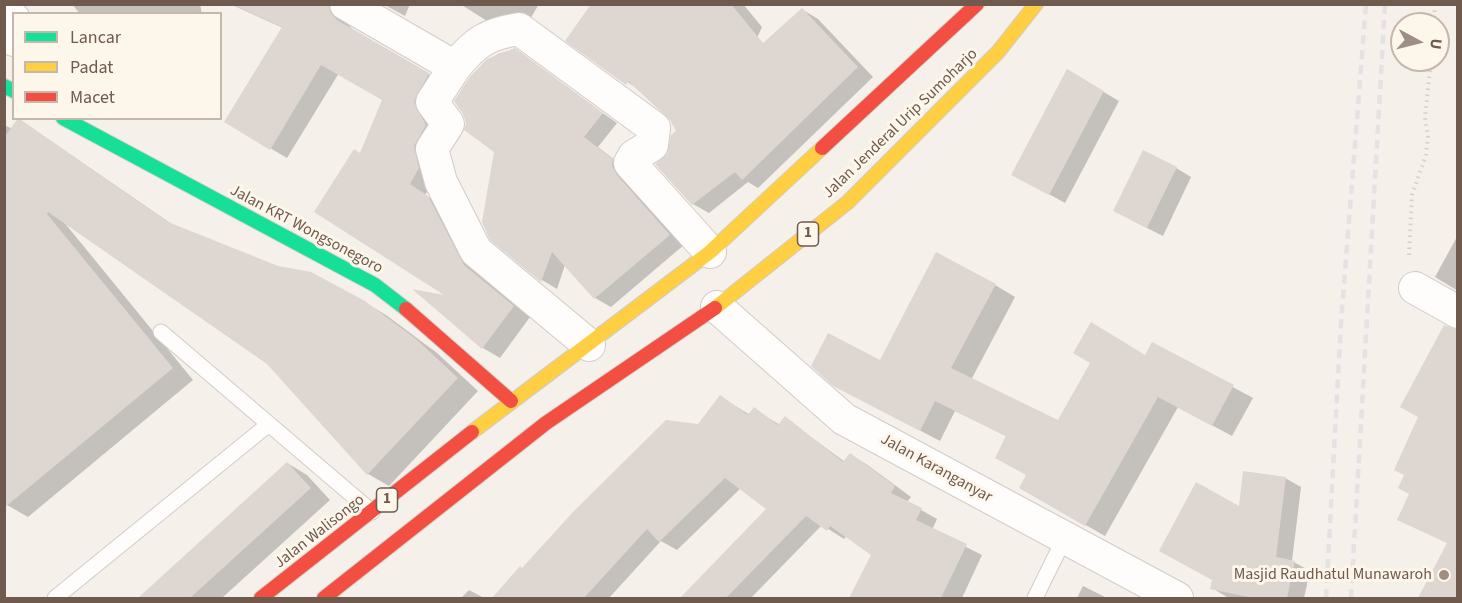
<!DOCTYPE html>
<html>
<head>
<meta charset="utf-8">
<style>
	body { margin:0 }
	#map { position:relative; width:1462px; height:603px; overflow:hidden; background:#f5f0ea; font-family:"Source Sans 3",sans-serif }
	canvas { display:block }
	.frame { position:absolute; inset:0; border:6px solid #70594d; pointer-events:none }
	.legend { position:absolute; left:12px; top:12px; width:210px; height:108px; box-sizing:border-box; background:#fdf6eb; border:2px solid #c5b7ac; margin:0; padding:8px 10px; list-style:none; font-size:18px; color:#70594d }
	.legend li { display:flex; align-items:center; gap:12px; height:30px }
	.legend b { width:30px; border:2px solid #c5b7ac }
	.north { position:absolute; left:1390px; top:12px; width:60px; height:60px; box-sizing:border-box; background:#fdf6eb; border:2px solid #c5b7ac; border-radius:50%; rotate:97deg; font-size:16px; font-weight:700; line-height:24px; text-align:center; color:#70594d }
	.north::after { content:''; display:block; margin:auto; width:21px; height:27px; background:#9f8e84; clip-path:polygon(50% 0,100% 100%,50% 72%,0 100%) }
</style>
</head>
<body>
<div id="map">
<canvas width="1462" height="603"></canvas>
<div class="frame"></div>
<ul class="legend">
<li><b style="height:8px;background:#16e098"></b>Lancar</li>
<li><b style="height:8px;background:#ffcf43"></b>Padat</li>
<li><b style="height:8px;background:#f24e42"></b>Macet</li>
</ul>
<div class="north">U</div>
</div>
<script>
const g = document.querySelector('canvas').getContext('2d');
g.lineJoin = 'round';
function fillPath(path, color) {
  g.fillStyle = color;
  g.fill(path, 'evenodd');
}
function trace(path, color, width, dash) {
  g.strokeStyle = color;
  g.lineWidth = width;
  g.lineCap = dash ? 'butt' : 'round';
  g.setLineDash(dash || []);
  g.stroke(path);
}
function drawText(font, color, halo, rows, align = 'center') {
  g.font = font + ' "Source Sans 3",sans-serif';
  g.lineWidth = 6;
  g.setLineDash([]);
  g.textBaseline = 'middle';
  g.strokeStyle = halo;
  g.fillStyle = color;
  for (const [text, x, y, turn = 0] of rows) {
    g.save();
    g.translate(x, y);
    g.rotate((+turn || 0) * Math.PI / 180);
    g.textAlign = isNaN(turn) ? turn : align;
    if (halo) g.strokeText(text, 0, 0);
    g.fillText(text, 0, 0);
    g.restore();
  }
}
fillPath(new Path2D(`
	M72 4H200L202 14H80Z
	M230 4H347L344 14 347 23 354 31 445 84 435 178 425 195 445 207 481 276 530 317 500 358 483 348 417 292 451 298 360 155 384 99 339 73 287 158 226 122 283 28Z
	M383 4H410L405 16Z
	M460 4H539L529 21 500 29Z
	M689 4H743L762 27 753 47Z
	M803 10 818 19 873 77 758 188 748 182 709 213 693 204 657 164 669 155 678 131 671 119 642 92 567 40 721 82Z
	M512 50 617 123 598 147 628 170 685 244 611 307 595 298 565 265 557 289 542 280 492 239 495 151 483 65 498 54Z
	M1068 71 1119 101 1065 203 1029 183Z
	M19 119 176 227 364 302 386 315 437 353 478 391 389 486 368 474 268 363 63 221 193 380 28 517 7 505 4 503V125L13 129Z
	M1176 168 1191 177 1163 236 1131 220Z
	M1458 235V291L1435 277Z
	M995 285 1015 297 971 380 1058 422 1146 357 1153 344 1253 398 1232 436 1178 407 1105 536 1021 488 1028 475 1008 437 955 411 940 441 855 396 880 362Z
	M721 397 750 415 754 409 780 425 785 418 845 462 850 455 866 464 911 497 907 502 937 519 932 530 982 555 962 598H850L873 554 846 536 844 539 822 525 751 598H682L769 509 741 488 677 550 661 541 609 598H494L520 568 522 569 699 426Z
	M287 463 307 475 330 500 222 598H140Z
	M1285 478 1301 487 1292 561 1310 571 1304 598 1227 597 1212 588 1240 508Z
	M1447 547 1458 553V598H1420Z
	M1083 586 1107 598H1077Z
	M469 590 484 598H461Z`), '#0003');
fillPath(new Path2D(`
	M231 4H328L331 13 337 20 429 73 414 102 426 125 414 146 419 168 410 184 428 196 464 265 514 306 482 349 412 289 444 295 314 212 354 149 360 153 382 100 321 65 270 150 224 122 282 27Z
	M591 4H731L763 43 802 8 858 67 742 180 735 172 692 205 655 164 667 154 671 135 676 131 670 120 628 81 626 85 565 41Z
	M515 48 603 113 584 137 613 159 612 166 617 175 670 235 594 299 552 252 541 282 490 240 482 222 494 152 464 130 466 123 463 114 454 101 469 78 487 59Z
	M1067 69 1104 91 1049 195 1011 175Z
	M18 118 168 222 278 266 311 272 365 301 416 339 458 378 367 475 267 364 48 212 47 214 173 368 4 508V138Z
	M1143 150 1177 167 1147 228 1113 211Z
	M936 252 996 284 951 368 1058 420 1090 363 1073 353 1091 322 1145 355 1152 342 1234 385 1212 426 1158 397 1085 526 1019 488 1026 475 995 458 1006 436 935 401 920 431 833 386 811 366 828 333 880 360Z
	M1444 325 1458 330V598H1418L1447 543 1397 520 1409 494 1398 488 1404 475 1394 470 1418 417 1400 407Z
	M720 395 748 415 754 407 778 425 785 416 843 462 850 453 895 486 891 493 922 508 916 520 967 544 941 598H849L871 555 830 526 827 531 806 516 726 598H680L766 509 725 478 659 542 647 529 584 598H492L520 566 522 568 573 512 666 420 698 424Z
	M287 462 311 488 190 598H138Z
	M1243 471 1286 477 1276 557 1295 561 1287 598H1253L1210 589 1212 580 1159 551 1196 482 1239 506Z`), '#ded6d0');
const lane = new Path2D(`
	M161 332 372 512
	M55 598 269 424
	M1035 598 1064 539`);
const street = new Path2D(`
	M346 4 455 67C475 42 487 34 519 29L654 128 652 145 634 156 630 163 710 252
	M14 19V40
	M455 67 432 102 448 124 432 149 441 182 476 251 589 345
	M1415 288 1458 312
	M717 307 844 419 1177 598`);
const fast = new Path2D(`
	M4 86 14 91
	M63 118 375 285 406 309`);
const slow = new Path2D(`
	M715 308 848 202 998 52 1036 4
	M472 432 710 252 822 148`);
const jam = new Path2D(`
	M822 148 977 4
	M406 309 511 401
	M261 598 472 432
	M324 598 546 423 715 308`);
trace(lane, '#d2ccc5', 17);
trace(street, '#d2ccc5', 34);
trace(fast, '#d4cdc6', 16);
trace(slow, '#d4cdc6', 16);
trace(jam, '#d4cdc6', 16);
trace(new Path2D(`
	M1434 24 1435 4
	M1409 255 1412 195 1426 155 1428 136 1425 118 1431 60`), '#d6d0cb', 4, [1.5, 4.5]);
trace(lane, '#fefdfc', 15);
trace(street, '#fefdfc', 32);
trace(fast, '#16e098', 14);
trace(slow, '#ffcf43', 14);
trace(jam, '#f24e42', 14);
trace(new Path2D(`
	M1326 598 1341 323 1366 4
	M1351 598 1385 4`), '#e4e2e4', 4.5, [9, 6]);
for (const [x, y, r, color] of [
	[1444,575,6,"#9f8e84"]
]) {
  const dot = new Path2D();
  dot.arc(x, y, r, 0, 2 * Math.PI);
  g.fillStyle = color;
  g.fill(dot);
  trace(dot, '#fdf6eb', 2);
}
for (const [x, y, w] of [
	[808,234,21],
	[387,500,21]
]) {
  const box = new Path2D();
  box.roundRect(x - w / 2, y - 12, w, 24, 4.5);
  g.fillStyle = '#fdf6eb';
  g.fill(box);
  trace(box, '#70594d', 1.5);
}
drawText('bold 15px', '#70594d', null, [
	["1",808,234],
	["1",387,500]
]);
drawText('16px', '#70594d', '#fdf6eb', [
	["Jalan Jenderal Urip Sumoharjo",901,124,-44],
	["Jalan KRT Wongsonegoro",306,230,28],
	["Jalan Karanganyar",936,469,29],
	["Jalan Walisongo",320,532,-38]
]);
drawText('16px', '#70594d', '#fdf6eb', [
	["Masjid Raudhatul Munawaroh",1432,575]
], 'right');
</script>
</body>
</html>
